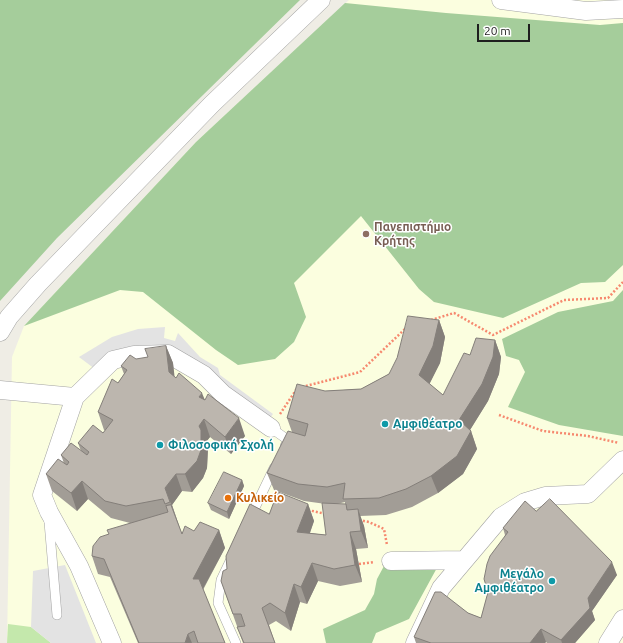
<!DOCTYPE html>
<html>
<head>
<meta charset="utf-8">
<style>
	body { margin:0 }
	#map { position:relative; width:623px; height:643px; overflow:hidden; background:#efede5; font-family:Ubuntu,sans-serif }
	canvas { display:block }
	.scale { position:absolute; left:477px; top:24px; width:53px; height:18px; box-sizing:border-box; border:2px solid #1f1f1f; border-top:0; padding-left:5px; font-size:12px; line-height:14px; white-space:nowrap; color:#1f1f1f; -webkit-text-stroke:3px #fff; paint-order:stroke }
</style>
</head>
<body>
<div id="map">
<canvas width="623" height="643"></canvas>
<div class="scale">20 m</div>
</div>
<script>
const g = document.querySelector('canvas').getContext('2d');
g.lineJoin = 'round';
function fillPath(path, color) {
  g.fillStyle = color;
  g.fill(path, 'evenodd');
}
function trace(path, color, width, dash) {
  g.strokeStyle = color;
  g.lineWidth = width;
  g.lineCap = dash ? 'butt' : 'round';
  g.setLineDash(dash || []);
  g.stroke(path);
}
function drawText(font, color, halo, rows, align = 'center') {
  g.font = font + ' Ubuntu,sans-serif';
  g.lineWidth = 3;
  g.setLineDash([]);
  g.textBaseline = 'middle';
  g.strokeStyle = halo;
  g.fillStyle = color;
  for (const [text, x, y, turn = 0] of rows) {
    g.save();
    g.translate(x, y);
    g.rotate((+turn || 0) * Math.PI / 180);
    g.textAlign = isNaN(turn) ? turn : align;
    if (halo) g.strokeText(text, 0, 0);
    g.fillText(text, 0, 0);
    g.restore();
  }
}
fillPath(new Path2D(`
	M349 0H623V643H7L12 357 24 326 196 142Z`), '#fbfedf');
fillPath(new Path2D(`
	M8 624 31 627 51 643H7Z`), '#c4e8ac');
fillPath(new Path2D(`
	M0 0H300L57 238 0 301Z
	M345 3 446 13 600 25 623 23V265L605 282 581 283 503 318 434 302 419 289 361 216 294 283 306 317 294 342 275 359 238 365 216 350 143 292 120 290 24 326 196 142Z
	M623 290V436L559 425 508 407 525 372 519 360 506 356 502 339 558 312 613 301Z
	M384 566H438L409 619 376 633 372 643H326L323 629 365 610 374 594 377 579Z`), '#a5cd9b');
fillPath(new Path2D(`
	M165 327 164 338 175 341 178 333 200 357 218 368 220 375 273 414 264 426 168 352 99 372 79 357 112 337 138 329Z
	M65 565 96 643H51L31 627 33 571Z`), '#e3e3e3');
const lane = new Path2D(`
	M271 428 288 440 285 446
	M250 518 274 468
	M49 522 57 615
	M232 557 221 580 218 603 236 643`);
const street = new Path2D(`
	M501 0 586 11 623 9
	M0 332 9 317 38 284 212 104 321 0
	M0 390 75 397 42 495 49 512 79 566 112 643
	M75 397 113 360 134 355 168 354 204 375 223 394 271 428
	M391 561 464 560
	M415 643 441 588 501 517 525 502 545 496 588 494 623 460
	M608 643 623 619`);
trace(lane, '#a3a3a3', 10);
trace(street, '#a3a3a3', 19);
trace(new Path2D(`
	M431 320 454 313 493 335 564 300 608 298 623 282
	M302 387 360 372 407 327
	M280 414 296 390
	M499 415 543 431 588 436 619 443
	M308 510 326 514
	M359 520 369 522 384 529 387 545
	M359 564 374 562`), '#f6896f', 2.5, [2, 2]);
trace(lane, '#fff', 9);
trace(street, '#fff', 18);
fillPath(new Path2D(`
	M439 320 445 337 440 363 429 384 443 395 470 355 495 340 501 357 499 374 488 401 470 430 471 431 477 449 463 474 438 493 412 507 386 515 360 516 364 526 368 548 356 549 362 582 340 586 318 581 307 604 300 602 291 631 276 621 269 625 275 643H243L221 581 227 569 269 514 308 504 314 521 310 533 326 535V504L304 501 274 490 267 473 292 432 287 418 325 391 361 389 389 374ZM345 502V504H337Z
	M166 346 173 363 174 376 205 400 245 436 231 454 210 437 206 442 208 448 207 468 203 478 192 492 182 491 172 505 182 534 194 531 219 530 225 548 203 590 225 643H138L110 577 98 574 92 556 109 534 130 523 111 518 88 499 77 511 52 491 46 474 64 463 61 455 81 451 78 443 103 433 105 430H104L98 412 124 374 121 366 148 357Z
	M242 480 244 486 229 519 211 510 208 503Z
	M536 511 617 575 592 611 595 620 575 643H547L546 642 545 643H416L414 637 468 613 481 618 505 535 503 528Z`), '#a29d96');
fillPath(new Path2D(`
	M439 320 445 337 440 363 425 393 419 375Z
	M495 340 501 357 499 374 488 401 465 438 459 420Z
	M166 346 173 363 176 389 169 372Z
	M202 393 209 410 199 397Z
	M239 418 245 436 231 454 225 437Z
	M204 419 210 437 206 442 208 448 207 468 203 478 192 492 185 474 199 426Z
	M471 431 477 449 463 474 438 493 431 476Z
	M176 474 182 491 172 505 177 520 165 488Z
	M242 480 244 486 229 519 227 512Z
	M82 481 88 499 77 511 71 493Z
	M308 504 314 521 304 549 297 532Z
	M358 509 364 526 368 548 361 531Z
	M219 530 225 548 199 596 193 579Z
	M350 532 356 549 362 582 355 565Z
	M612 562 617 575 592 611 595 620 575 643H562L561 640 588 598Z
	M312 563 318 581 307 604 301 587Z
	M294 584 300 602 291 631 285 613Z
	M541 629 546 642 545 643H530Z
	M188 634 192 643H185Z`), '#847f7a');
const building = new Path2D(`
	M408 316 439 320 433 346 419 375 443 395 464 353 470 355 476 338 495 340 493 357 482 384 459 420 471 431 457 456 431 476 406 489 379 498 343 499 345 483 327 487 298 484 267 473 288 431 305 436 308 424 287 418 297 384 325 391 361 389 389 374 397 358Z
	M166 346 169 372 176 378 179 373 202 393 199 397 205 400 208 394 239 418 225 437 204 419 199 426 201 430V450L197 461 185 474H176L165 488 170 502 165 504 163 499 126 506 105 501 82 481 71 493 46 474 58 459 67 465 69 462 61 455 71 443 87 455 89 452 78 443 93 425 103 433 113 420 98 412 112 379 118 383 127 370 121 366 130 355 136 359 148 357 145 349Z
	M224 472 242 480 227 512 208 503Z
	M278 492 308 504 297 532 326 535 322 503 346 504 347 510 358 509 361 531 350 532 355 565 334 569 312 563 301 587 294 584 285 613 270 603 262 608 275 643H244L237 627 245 626 241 614H233L221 581 223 571 227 569 226 556 250 504 269 514Z
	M550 499 612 562 588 598 590 608 561 640 541 629 530 643H431L414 637 435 592H441L468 613 481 618 488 592 484 579 487 564 490 556 508 532 503 528 525 501 536 511Z
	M171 505 182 534 185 526 194 531 200 522 219 530 193 579H199L225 643H198L194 631 188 634 185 643H139L104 559 92 556 93 546 100 537 109 534 107 530 168 512 166 506Z`);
fillPath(building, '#bcb6ae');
trace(building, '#847f7a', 1);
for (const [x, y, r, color] of [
	[366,234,4,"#8d6e63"],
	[385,424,4,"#0f9aa8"],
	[160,445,4,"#0f9aa8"],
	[228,498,4,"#e8710a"],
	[552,581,4,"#0f9aa8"]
]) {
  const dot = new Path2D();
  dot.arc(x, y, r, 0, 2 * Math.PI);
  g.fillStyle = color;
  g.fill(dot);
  trace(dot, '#fff', 1.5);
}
drawText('bold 12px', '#785e54', '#fff', [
	["Πανεπιστήμιο",374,227],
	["Κρήτης",374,241]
], 'left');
drawText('bold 12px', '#0d838f', '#fff', [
	["Αμφιθέατρο",393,424],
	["Φιλοσοφική Σχολή",168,445],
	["Μεγάλο",544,574,"right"],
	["Αμφιθέατρο",544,588,"right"]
], 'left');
drawText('bold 12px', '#c56008', '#fff', [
	["Κυλικείο",236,498]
], 'left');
</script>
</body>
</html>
